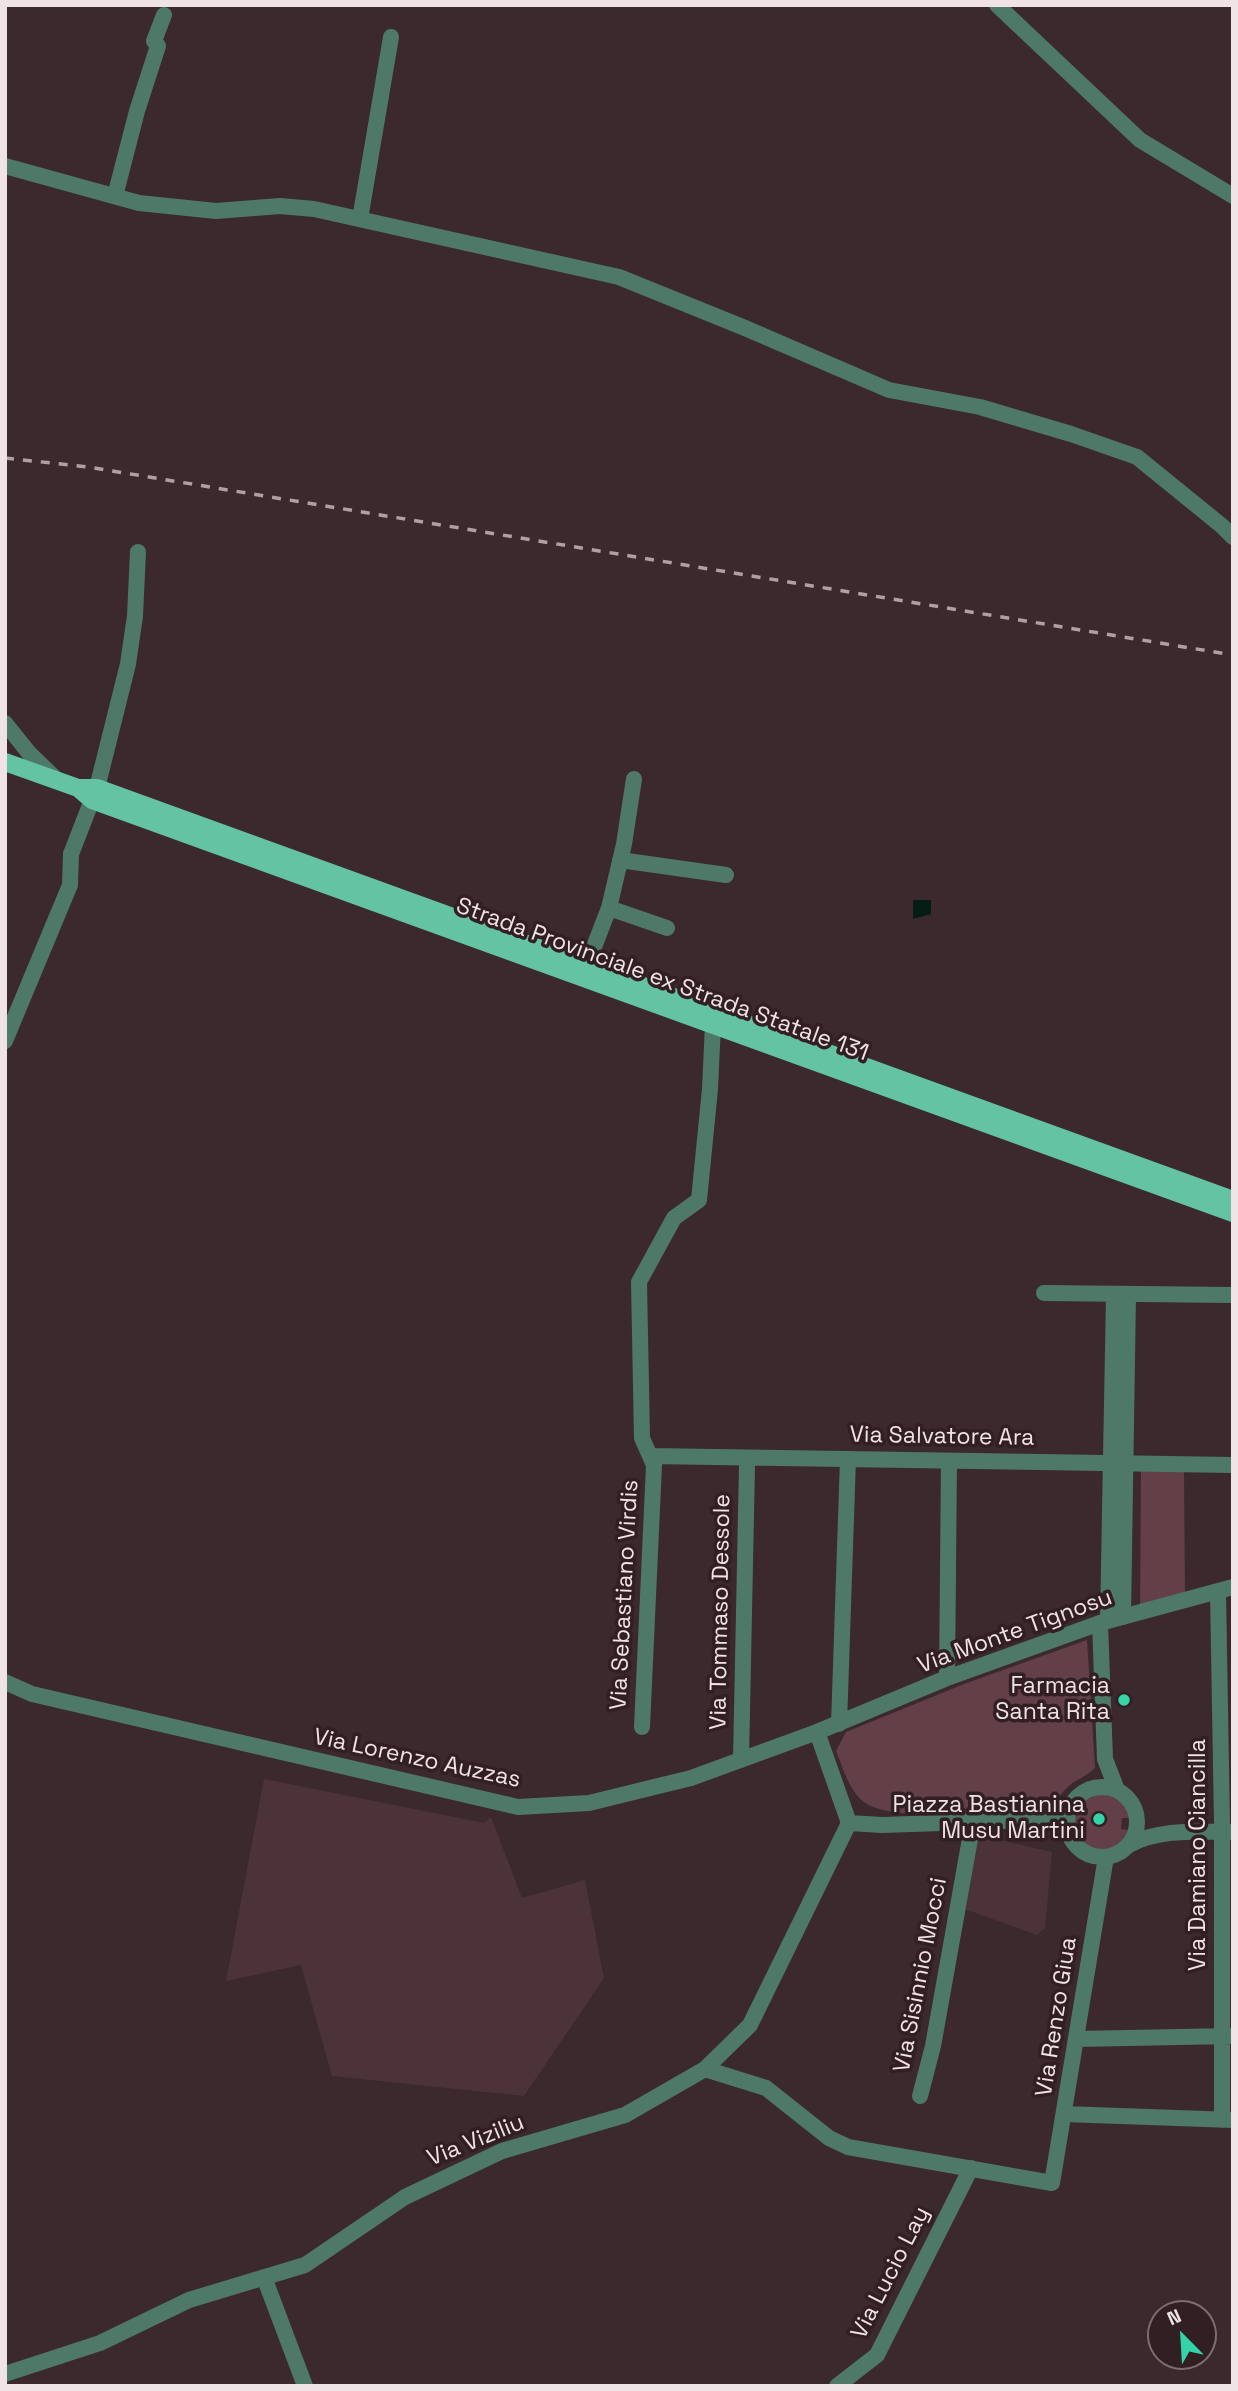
<!DOCTYPE html>
<html>
<head>
<meta charset="utf-8">
<style>
	body { margin:0 }
	#map { position:relative; width:1238px; height:2391px; overflow:hidden; background:#3c292d; font-family:"Space Grotesk",sans-serif }
	canvas { display:block }
	.frame { position:absolute; inset:0; border:7px solid #f0e3e6; pointer-events:none }
	.north { position:absolute; left:1147px; top:2300px; width:70px; height:70px; box-sizing:border-box; background:#311f23; border:2px solid #7d6d71; border-radius:50%; rotate:336deg; font-size:19px; font-weight:700; line-height:28px; text-align:center; color:#f0e3e6 }
	.north::after { content:''; display:block; margin:auto; width:24px; height:32px; background:#34d4a8; clip-path:polygon(50% 0,100% 100%,50% 72%,0 100%) }
</style>
</head>
<body>
<div id="map">
<canvas width="1238" height="2391"></canvas>
<div class="frame"></div>
<div class="north">N</div>
</div>
<script>
const g = document.querySelector('canvas').getContext('2d');
g.lineJoin = 'round';
function fillPath(path, color) {
  g.fillStyle = color;
  g.fill(path, 'evenodd');
}
function trace(path, color, width, dash) {
  g.strokeStyle = color;
  g.lineWidth = width;
  g.lineCap = dash ? 'butt' : 'round';
  g.setLineDash(dash || []);
  g.stroke(path);
}
function drawText(font, color, halo, rows, align = 'center') {
  g.font = font + ' "Space Grotesk",sans-serif';
  g.lineWidth = 7;
  g.setLineDash([]);
  g.textBaseline = 'middle';
  g.strokeStyle = halo;
  g.fillStyle = color;
  for (const [text, x, y, turn = 0] of rows) {
    g.save();
    g.translate(x, y);
    g.rotate((+turn || 0) * Math.PI / 180);
    g.textAlign = isNaN(turn) ? turn : align;
    if (halo) g.strokeText(text, 0, 0);
    g.fillText(text, 0, 0);
    g.restore();
  }
}
fillPath(new Path2D(`
	M264 1779 484 1823 491 1817 522 1898 585 1880 604 1978 524 2096 332 2076 301 1965 226 1981Z
	M978 1835 1052 1852 1045 1928 1037 1935 962 1908Z`), '#4c3339');
fillPath(new Path2D(`
	M1141 1470H1184L1185 1600 1140 1612Z
	M1087 1640 1095 1768C1087 1776 1079 1778 1070 1785 1060 1793 1057 1802 1045 1810 1006 1811 893 1824 864 1802 849 1791 843 1767 836 1751L846 1732 964 1684Z
	M1101 1794C1115 1796 1127 1803 1130 1818H1122L1121 1829 1129 1830C1097 1890 1041 1807 1101 1794Z`), '#634048');
fillPath(new Path2D(`
	M913 900H931V914L913 919Z`), '#031e15');
trace(new Path2D(`
	M997 5 1140 140 1233 196
	M5 166 139 203 216 211 280 206 314 209 619 277 745 328 889 390 980 407 1071 434 1137 457 1222 526 1233 537
	M115 196 137 111 158 46 154 41 164 15
	M360 219 391 37
	M5 723 29 753 56 779
	M97 788 128 664 135 616 138 552
	M620 860 726 875
	M609 908 667 928
	M587 965 609 908 624 844 634 779
	M5 1041 70 885 71 854 92 800
	M1044 1293 1233 1295
	M650 1456 1233 1465
	M1218 1591 1222 1824V2120
	M1123 1617 1128 1295
	M1108 1621 1114 1295
	M1100 1623 1105 1759 1117 1790
	M947 1678 949 1461
	M5 1682 32 1694 518 1807 589 1803 691 1778 817 1732 947 1678 1100 1623 1233 1587
	M839 1724 848 1459
	M642 1727 654 1465 642 1438 639 1282 674 1218 699 1200 710 1089 713 1024
	M817 1732 849 1823
	M741 1760 747 1465
	M1067 1822a35 35 0 1 1 70 0a35 35 0 1 1-70 0Z
	M849 1823 882 1825 1031 1820 1069 1809
	M1129 1845C1160 1828 1198 1832 1233 1832
	M1076 2039 1230 2036
	M705 2069 766 2088 829 2138 848 2147 1052 2183 1106 1857
	M920 2096 933 2046 973 1822
	M1064 2114 1233 2120
	M264 2277 305 2386
	M5 2374 100 2343 189 2300 305 2265 405 2197 502 2151 625 2115 705 2069 750 2025 849 1823
	M837 2386 877 2355 971 2168`), '#4e7969', 16);
trace(new Path2D(`
	M5 762 78 788H97L1233 1200
	M78 788 92 800 1233 1213`), '#63c3a3', 18);
trace(new Path2D(`
	M5 458 88 467 1233 655`), '#afa0a4', 3.5, [9, 9]);
for (const [x, y, r, color] of [
	[1124,1700,7,"#34d4a8"],
	[1099,1819,7,"#34d4a8"]
]) {
  const dot = new Path2D();
  dot.arc(x, y, r, 0, 2 * Math.PI);
  g.fillStyle = color;
  g.fill(dot);
  trace(dot, '#311f23', 2.5);
}
drawText('23px', '#f0e3e6', '#311f23', [
	["Strada Provinciale ex Strada Statale 131",662,980,20],
	["Via Salvatore Ara",942,1437,1],
	["Via Sebastiano Virdis",625,1595,-87],
	["Via Tommaso Dessole",721,1612,-89],
	["Via Monte Tignosu",1015,1632,-20],
	["Via Lorenzo Auzzas",417,1759,12],
	["Via Damiano Ciancilla",1199,1855,-90],
	["Via Sisinnio Mocci",921,1975,-79],
	["Via Renzo Giua",1057,2017,-81],
	["Via Viziliu",476,2141,-22],
	["Via Lucio Lay",891,2273,-63]
]);
drawText('23px', '#f0e3e6', '#311f23', [
	["Farmacia",1110,1687],
	["Santa Rita",1110,1713],
	["Piazza Bastianina",1085,1806],
	["Musu Martini",1085,1832]
], 'right');
</script>
</body>
</html>
